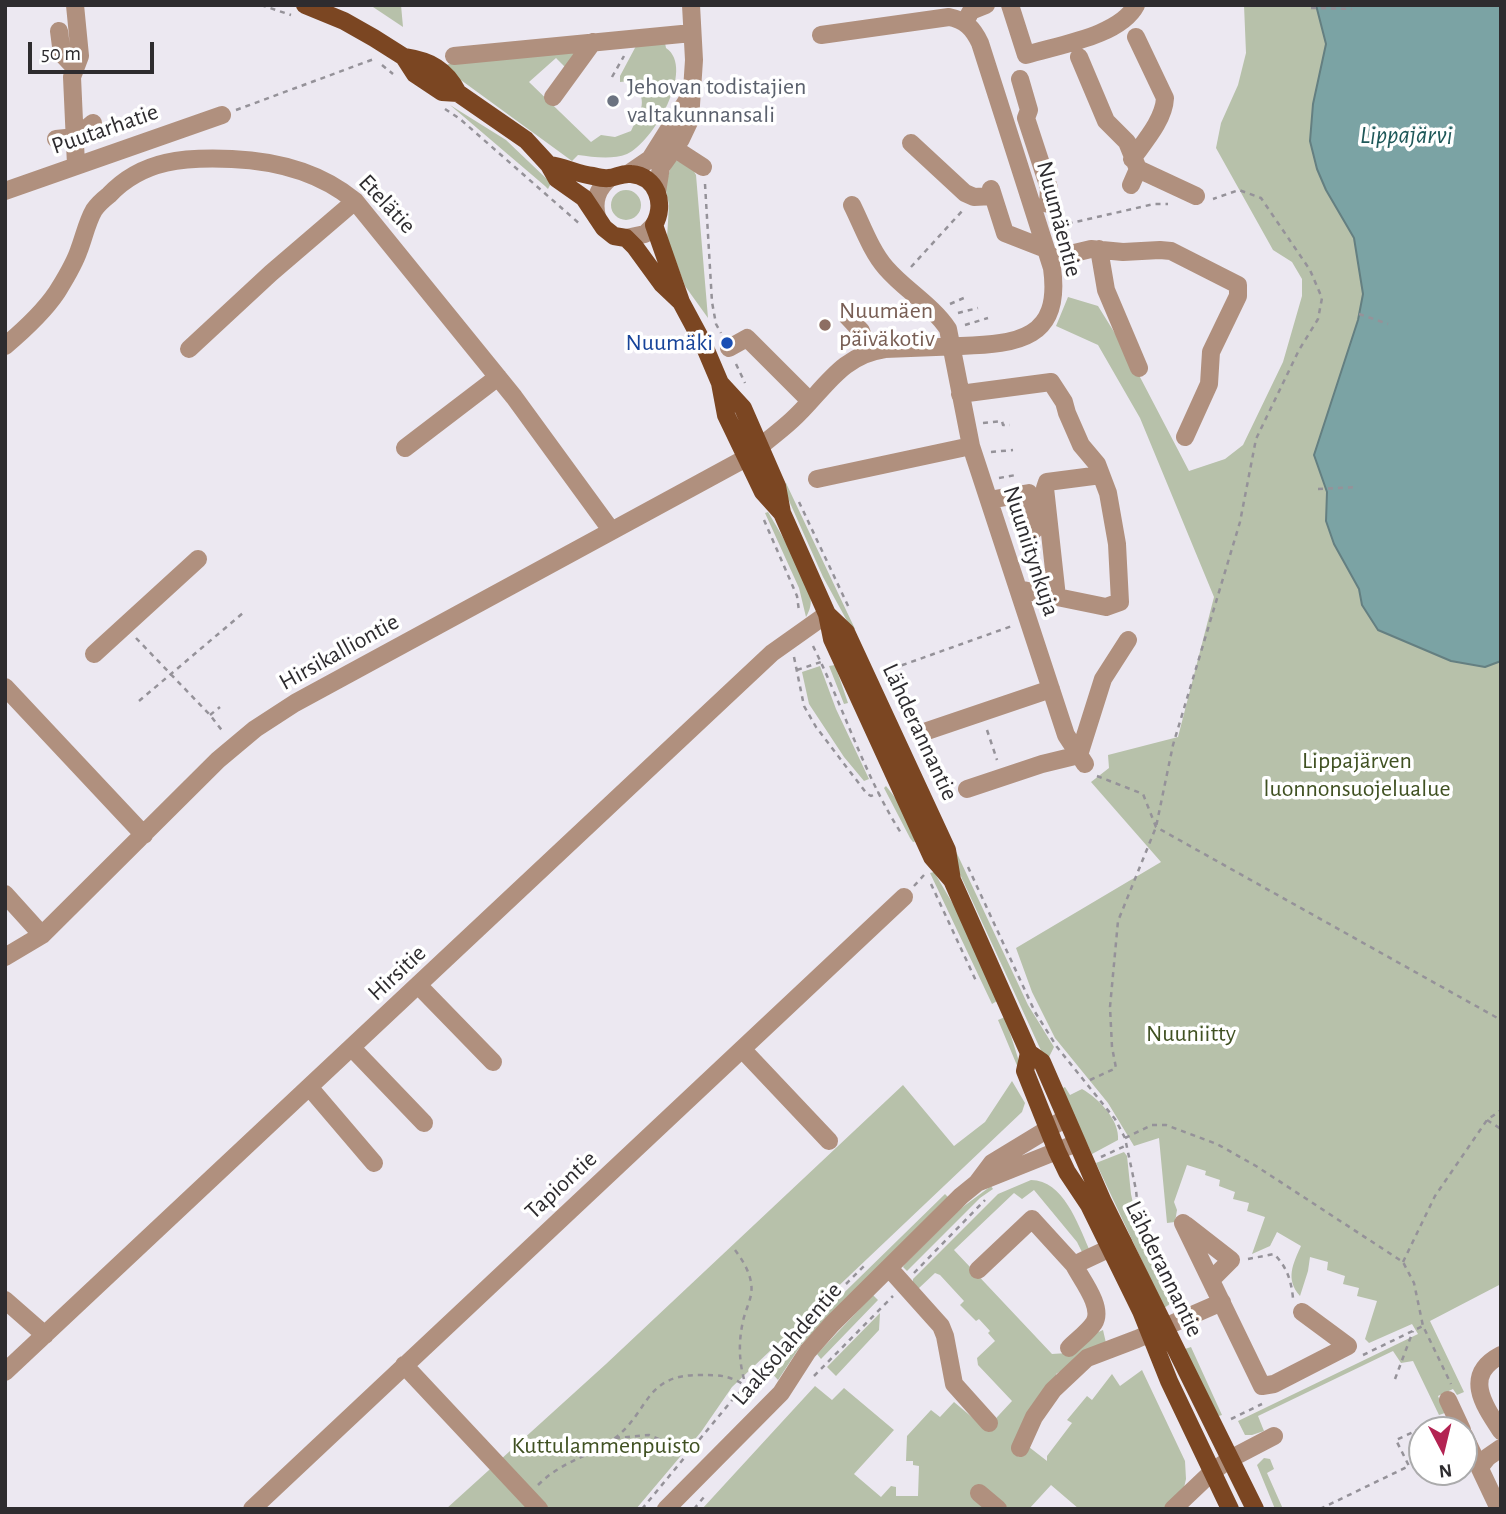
<!DOCTYPE html>
<html>
<head>
<meta charset="utf-8">
<style>
	body { margin:0 }
	#map { position:relative; width:1506px; height:1514px; overflow:hidden; background:#ece8f1; font-family:"Alegreya Sans",sans-serif }
	canvas { display:block }
	.frame { position:absolute; inset:0; border:7px solid #2e2c2f; pointer-events:none }
	.north { position:absolute; left:1408px; top:1416px; width:70px; height:70px; box-sizing:border-box; background:#fff; border:2px solid #ababac; border-radius:50%; rotate:173deg; font-size:19px; font-weight:700; line-height:28px; text-align:center; color:#2e2c2f }
	.north::after { content:''; display:block; margin:auto; width:24px; height:32px; background:#b32352; clip-path:polygon(50% 0,100% 100%,50% 72%,0 100%) }
	.scale { position:absolute; left:28px; top:42px; width:126px; height:32px; box-sizing:border-box; border:4px solid #2e2c2f; border-top:0; padding-left:9px; font-size:21px; line-height:24px; white-space:nowrap; color:#2e2c2f; -webkit-text-stroke:5px #fff; paint-order:stroke }
</style>
</head>
<body>
<div id="map">
<canvas width="1506" height="1514"></canvas>
<div class="frame"></div>
<div class="north">N</div>
<div class="scale">50 m</div>
</div>
<script>
const g = document.querySelector('canvas').getContext('2d');
g.lineJoin = 'round';
function fillPath(path, color) {
  g.fillStyle = color;
  g.fill(path, 'evenodd');
}
function trace(path, color, width, dash) {
  g.strokeStyle = color;
  g.lineWidth = width;
  g.lineCap = dash ? 'butt' : 'round';
  g.setLineDash(dash || []);
  g.stroke(path);
}
function drawText(font, color, halo, rows, align = 'center') {
  g.font = font + ' "Alegreya Sans",sans-serif';
  g.lineWidth = 7;
  g.setLineDash([]);
  g.textBaseline = 'middle';
  g.strokeStyle = halo;
  g.fillStyle = color;
  for (const [text, x, y, turn = 0] of rows) {
    g.save();
    g.translate(x, y);
    g.rotate((+turn || 0) * Math.PI / 180);
    g.textAlign = isNaN(turn) ? turn : align;
    if (halo) g.strokeText(text, 0, 0);
    g.fillText(text, 0, 0);
    g.restore();
  }
}
fillPath(new Path2D(`
	M370 5H401L403 27Z
	M1244 5H1501V1284L1430 1321 1464 1392 1457 1395 1453 1389 1438 1396 1445 1413 1439 1415 1413 1361 1401 1363 1393 1351 1258 1416 1264 1431 1252 1435H1245L1238 1421 1418 1334 1412 1324 1369 1343 1365 1339 1377 1301 1357 1296 1359 1288 1343 1284 1345 1276 1327 1270 1328 1262 1310 1257 1308 1271 1300 1296C1285 1279 1293 1264 1301 1246L1277 1232 1270 1246 1252 1254 1265 1217 1247 1211 1249 1203 1233 1199 1235 1192 1219 1186 1220 1180 1205 1175 1206 1171 1187 1165 1174 1202 1177 1210 1175 1222 1167 1223 1159 1138 1134 1146 1108 1103 1055 1038 1032 992 1016 948 1161 862 1091 782 1109 768 1108 755 1178 737 1214 597 1140 418 1098 345 1056 326 1068 297 1098 306 1129 356 1189 471 1225 459 1243 445 1283 362 1302 296V279L1292 262 1273 250 1216 148 1221 123 1238 85 1246 53Z
	M665 43 666 48C696 68 653 143 627 154 612 160 593 157 578 155L572 161 443 67 455 61 581 48 566 68 556 58 529 82 591 142 601 135 615 137 631 131C641 110 650 100 630 81L620 82V76L636 46Z
	M450 105 506 140 551 183 548 189 545 186Z
	M673 160 690 164 696 175 708 318 685 286 667 238 669 205 665 186Z
	M611 205a15 15 0 1 1 30 0a15 15 0 1 1-30 0Z
	M786 483 855 629 852 630 823 577 782 485Z
	M768 512C782 535 802 570 810 596 812 603 810 610 806 617L799 588 765 513Z
	M835 665 848 703 844 704 829 666Z
	M820 666 836 709 869 779 864 781 844 757 809 704 802 672Z
	M886 786 900 804 918 841 913 842 910 838 884 788Z
	M953 845 1028 1005 1054 1047 1048 1059 1044 1057 947 846Z
	M934 872 959 914 997 1001 992 1004 930 873Z
	M1005 1017 1023 1074 1021 1075 998 1020Z
	M1012 1081 1025 1103 1022 1112 732 1387 701 1432 636 1509H446L606 1364 903 1085 954 1146 985 1122Z
	M1065 1087 1070 1095 1082 1089C1098 1098 1120 1120 1118 1140L1092 1154 1061 1089Z
	M1124 1152 1127 1156 1131 1194 1140 1236 1170 1304 1164 1308 1096 1163Z
	M1031 1180C1063 1180 1078 1224 1089 1249L1082 1252 1077 1242 1034 1190 1022 1199 1014 1193 954 1250 1052 1354 1067 1353 1080 1340 1103 1330 1106 1343 1056 1374V1381L1015 1454 1019 1457 1029 1447 1047 1461V1456L1072 1423 1067 1420 1087 1396 1092 1400 1112 1374 1120 1386 1142 1370 1185 1461 1186 1479 1183 1492 1164 1509H1079L1051 1485 1029 1509H702L815 1386 832 1400 844 1388 894 1430 854 1474 881 1497 891 1486 896 1487V1496H918L919 1466 913 1465V1461H906L907 1436 931 1410 940 1417 954 1402 986 1429 1012 1401 978 1365 977 1358 995 1341 988 1333 990 1331 979 1319 976 1321 960 1305 964 1301 940 1275 935 1273 918 1289 913 1284V1279L998 1194Z
	M991 1186 993 1189 980 1198 907 1271 903 1267 905 1264 960 1209Z
	M945 1194 948 1197 801 1345 778 1380 767 1368Z
	M873 1295 878 1300 821 1359 817 1354Z
	M880 1313 879 1330 836 1376 827 1367Z
	M1191 1347 1222 1415 1219 1416 1213 1408 1185 1349Z
	M1264 1458 1270 1459 1274 1469 1267 1473 1283 1509H1275L1257 1465Z`), '#b7c1aa');
const water = new Path2D(`
	M1316 5H1501V661L1485 667 1451 661 1378 630 1362 605 1359 589 1334 544 1326 521 1327 492 1314 455 1358 320 1363 294 1354 238 1326 190 1317 169 1310 141 1313 104 1326 44Z`);
fillPath(water, '#7ba3a4');
trace(water, '#647f81', 2);
trace(new Path2D(`
	M261 5 291 15
	M1311 8 1352 9
	M382 65 393 74
	M612 77 624 56
	M445 109 460 119 581 225
	M236 110 374 59
	M705 184 712 302 716 324 721 333
	M1058 226 1154 204H1168
	M911 267 963 210
	M950 304 966 297
	M958 313 978 308
	M1359 314 1388 324
	M965 325 988 318
	M736 364 745 383
	M983 423 1002 421 1003 425H1010
	M991 452 1013 450
	M999 478 1016 475
	M1318 489 1358 487
	M799 502 850 610
	M764 520 797 596 799 611
	M136 638 210 715 224 733
	M813 646C844 708 864 775 901 833
	M794 657 804 706 816 727 867 794 871 796 879 792
	M797 670 821 662
	M883 672 1012 626
	M139 701 243 613
	M210 715 220 707
	M987 730 997 760
	M1097 776 1143 794 1156 827 1501 1020
	M968 867 1035 1012 1057 1047 1115 1119 1125 1138 1136 1190 1140 1229 1176 1304
	M931 884 977 983
	M914 886 924 875
	M1090 1080 1116 1068 1112 1047 1110 1007 1118 921 1156 827 1173 745 1240 522 1256 439 1299 350 1318 319 1322 298 1310 270 1261 198 1239 190 1213 199
	M1487 1120 1501 1129
	M1125 1138 1152 1125H1166L1217 1144 1256 1166 1403 1262 1414 1283 1423 1326 1451 1384
	M1101 1157 1127 1145
	M735 1250C744 1262 754 1278 751 1295 749 1304 745 1312 743 1321 738 1344 739 1364 746 1386
	M1248 1259 1274 1254C1287 1267 1291 1280 1293 1298
	M1403 1262 1435 1196 1487 1120 1501 1110
	M914 1273 985 1200
	M846 1284 866 1264
	M1363 1355 1423 1326
	M814 1376 893 1296
	M1395 1379 1413 1331
	M1231 1419 1262 1404
	M615 1438 649 1435 688 1451
	M538 1485C563 1460 590 1457 615 1438 650 1411 644 1374 701 1375 721 1375 728 1375 746 1386
	M642 1509 733 1399 809 1322
	M694 1509 704 1497
	M1320 1509 1409 1466 1396 1440 1439 1420`), '#959299', 2.5, [5, 5]);
trace(new Path2D(`
	M75 5 80 56 72 77 76 165
	M1010 5 1026 55C1058 45 1120 36 1136 5
	M965 22 971 11 986 5
	M59 31 62 54 75 68
	M454 56 692 33
	M1079 57 1106 121 1127 142 1138 169 1131 185
	M1020 79 1029 110 1026 118 1049 188 1048 204
	M553 97 593 42
	M56 139 76 137 93 123
	M666 143 703 167
	M911 143 965 193 974 197 993 196
	M1132 159C1144 142 1164 120 1165 98L1136 37
	M1138 169 1196 196
	M628 174 650 159 691 94
	M991 189 1005 233 1046 249
	M5 191 222 115
	M657 192 661 167 681 139 690 120 694 60 691 5
	M852 205C862 225 871 251 886 268 905 290 932 305 948 329L971 446 1066 735 1085 764
	M597 217C593 201 597 189 610 178
	M626 238 645 234 654 225
	M1099 249 1106 290 1139 368
	M1049 259 1091 249 1123 252 1160 250 1171 251 1238 285V296L1211 352 1209 384 1185 437
	M847 316 861 331 868 351
	M5 346C24 330 43 313 57 292 65 279 74 265 79 250 84 237 87 222 94 210 98 204 104 199 109 195 143 159 186 157 232 159 278 161 320 172 355 201L514 397 611 530
	M729 348 747 338 810 401
	M189 349 271 273 355 201
	M960 394 1051 382 1064 402 1067 413 1081 445 1097 464 1108 493 1117 544 1120 602 1106 607 1018 589
	M405 448 498 377
	M817 479 971 446
	M989 500 1029 493 1034 530
	M1057 597 1045 488 1047 482 1101 475
	M94 654 198 559
	M5 687 144 835
	M927 731 1051 689
	M967 789 1042 764 1079 755 1103 679 1128 640
	M5 894 42 935
	M5 957 42 935 218 760 255 729 295 703 746 458C761 445 778 433 792 420 823 392 840 355 885 349 910 348 935 347 961 346 1018 344 1062 339 1052 268L980 43C973 28 965 20 949 17L821 35
	M419 986 493 1062
	M352 1048 424 1123
	M742 1049 829 1141
	M310 1088 374 1163
	M977 1183 1077 1143
	M1183 1223 1262 1386 1274 1384 1348 1346 1302 1312
	M1186 1225 1231 1260 1211 1280
	M889 1268 941 1326 945 1336 954 1384 989 1423
	M978 1270 1032 1219 1074 1265 1123 1242
	M5 1300 45 1335
	M1069 1348C1077 1340 1088 1332 1094 1323 1104 1307 1081 1279 1074 1265
	M1501 1355C1463 1375 1483 1404 1501 1431
	M404 1365 539 1509
	M5 1372 772 653 827 614
	M1448 1400 1462 1430
	M1464 1435 1499 1509
	M1020 1448 1034 1417 1053 1390 1087 1358 1137 1339 1222 1302
	M1480 1467 1488 1457 1501 1448
	M979 1493 998 1509
	M252 1509 904 897
	M666 1509 781 1393 808 1351 832 1324 961 1196 977 1183 992 1163 1066 1118
	M1173 1509 1212 1472 1230 1459 1274 1436`), '#b0907e', 18);
trace(new Path2D(`
	M305 5 344 21 374 38 404 57 415 74 442 92 458 93 526 140 549 165 557 179 584 198 604 228 614 236 626 238 635 247 662 284 681 302
	M404 57C430 61 446 69 458 93
	M549 165C565 167 577 174 593 176 597 177 604 179 609 178 617 177 622 173 631 174 657 176 666 204 654 225L681 302 703 343 720 383 726 415 763 492 781 512
	M720 383 743 408 777 486 782 513 827 614 832 639 932 857 952 880 1029 1053 1042 1062 1103 1202 1255 1509
	M827 614 846 632 947 850 952 880
	M1029 1053 1025 1071 1057 1151 1067 1172 1089 1205 1141 1311 1169 1381 1230 1509`), '#7b4622', 18);
for (const [x, y, r, color] of [
	[613,101,7,"#6b7280"],
	[825,325,7,"#8d6e63"],
	[727,343,7,"#1a4fb4"]
]) {
  const dot = new Path2D();
  dot.arc(x, y, r, 0, 2 * Math.PI);
  g.fillStyle = color;
  g.fill(dot);
  trace(dot, '#fff', 2.5);
}
drawText('24px', '#5b616d', '#fff', [
	["Jehovan todistajien",627,87],
	["valtakunnansali",627,115]
], 'left');
drawText('24px', '#2e2c2f', '#fff', [
	["Puutarhatie",105,129,-19],
	["Etelätie",387,204,47],
	["Nuumäentie",1059,219,75],
	["Nuuniitynkuja",1031,551,72],
	["Hirsikalliontie",339,652,-29],
	["Lähderannantie",920,732,65],
	["Hirsitie",397,973,-43],
	["Tapiontie",561,1185,-43],
	["Lähderannantie",1164,1269,64],
	["Laaksolahdentie",787,1344,-49]
]);
drawText('24px', '#785e54', '#fff', [
	["Nuumäen",839,311],
	["päiväkotiv",839,339]
], 'left');
drawText('24px', '#164399', '#fff', [
	["Nuumäki",713,343]
], 'right');
drawText('24px', '#405122', '#fff', [
	["Lippajärven",1357,761],
	["luonnonsuojelualue",1357,789],
	["Nuuniitty",1191,1034],
	["Kuttulammenpuisto",606,1446]
]);
drawText('italic 26px', '#1e5859', '#fff', [
	["Lippajärvi",1406,135]
]);
</script>
</body>
</html>
